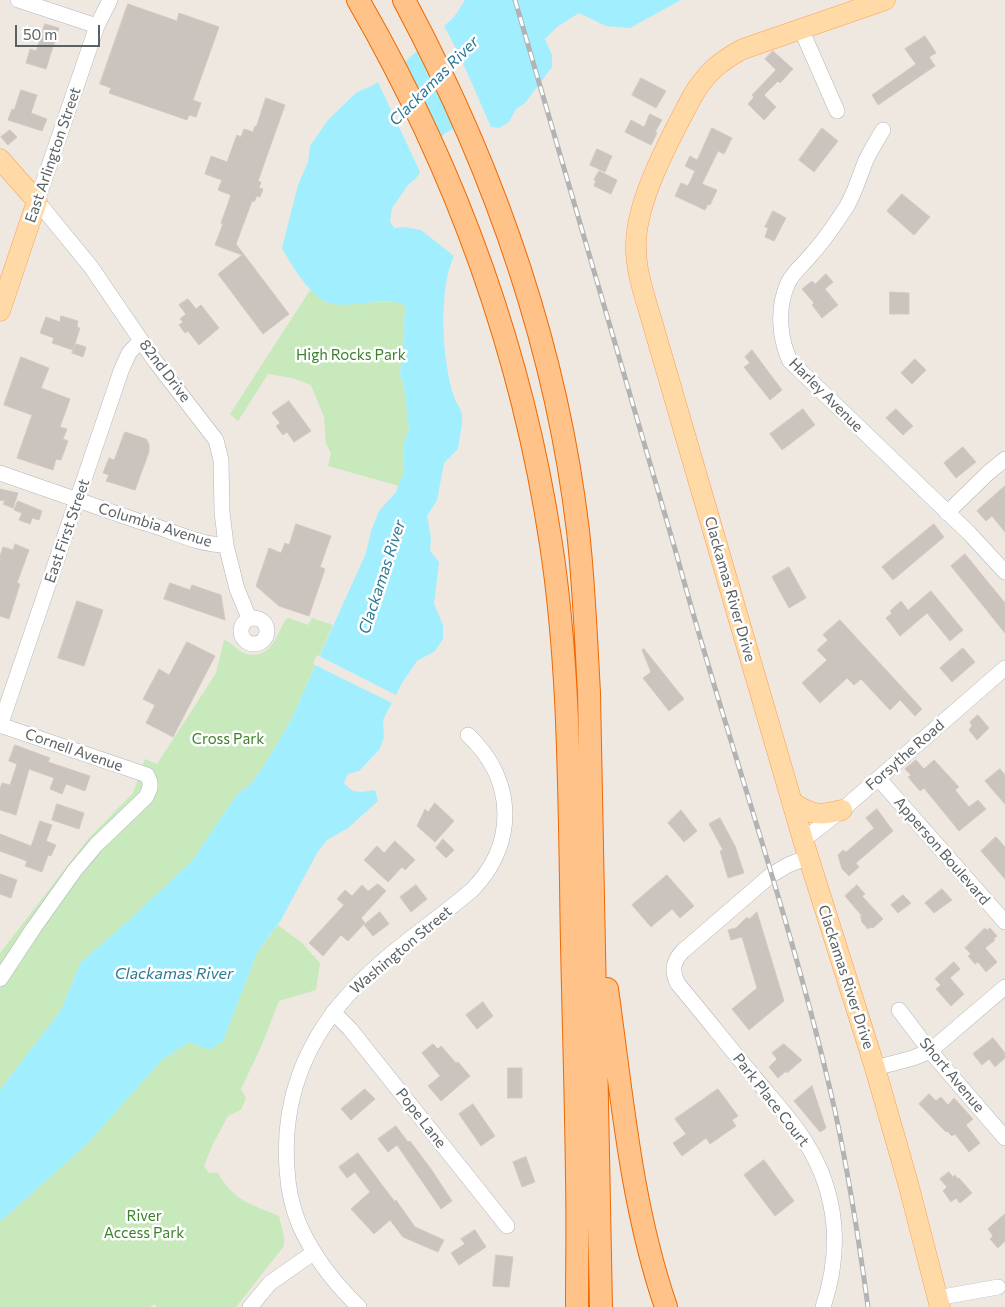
<!DOCTYPE html>
<html>
<head>
<meta charset="utf-8">
<style>
	body { margin:0 }
	#map { position:relative; width:1005px; height:1307px; overflow:hidden; background:#efe8e1; font-family:Commissioner,sans-serif }
	canvas { display:block }
	.scale { position:absolute; left:15px; top:25px; width:85px; height:22px; box-sizing:border-box; border:2px solid #5a6164; border-top:0; padding-left:6px; font-size:15px; line-height:18px; white-space:nowrap; color:#5a6164; -webkit-text-stroke:4px #fff; paint-order:stroke }
</style>
</head>
<body>
<div id="map">
<canvas width="1005" height="1307"></canvas>
<div class="scale">50 m</div>
</div>
<script>
const g = document.querySelector('canvas').getContext('2d');
g.lineJoin = 'round';
function fillPath(path, color) {
  g.fillStyle = color;
  g.fill(path, 'evenodd');
}
function trace(path, color, width, dash) {
  g.strokeStyle = color;
  g.lineWidth = width;
  g.lineCap = dash ? 'butt' : 'round';
  g.setLineDash(dash || []);
  g.stroke(path);
}
function drawText(font, color, halo, rows, align = 'center') {
  g.font = font + ' Commissioner,sans-serif';
  g.lineWidth = 5;
  g.setLineDash([]);
  g.textBaseline = 'middle';
  g.strokeStyle = halo;
  g.fillStyle = color;
  for (const [text, x, y, turn = 0] of rows) {
    g.save();
    g.translate(x, y);
    g.rotate((+turn || 0) * Math.PI / 180);
    g.textAlign = isNaN(turn) ? turn : align;
    if (halo) g.strokeText(text, 0, 0);
    g.fillText(text, 0, 0);
    g.restore();
  }
}
fillPath(new Path2D(`
	M310 290 327 303 345 304 396 301 405 306 404 335 400 374 404 386 409 428 404 444 403 474 399 486 328 466 331 453 326 444 324 417 311 385 292 378 268 374 238 421 230 414Z
	M289 618 308 625 312 618 333 625 290 722 263 767 250 785 237 794 192 861 125 924 81 962 61 1010 0 1090V953L88 839 133 793 145 759 157 764 216 673 224 640C235 643 235 650 244 653 270 662 276 636 286 619Z
	M278 925 302 943 320 963 316 990 279 1001 261 1047 241 1089 246 1098 241 1110 228 1116 213 1144 204 1166 209 1173H218C234 1201 250 1204 279 1216L284 1237V1246L236 1307H157L154 1304 150 1307H0V1222L86 1145 162 1060 189 1042 209 1050 223 1041 257 953Z`), '#c7e9bb');
fillPath(new Path2D(`
	M465 0H681L630 28 606 26 579 13 557 27 545 39 552 55V67L525 103 516 109 509 122 499 128 465 122 444 134 417 177 408 185 392 208 390 221 394 228 403 227 421 230 454 256C438 290 442 361 454 397 456 403 461 408 462 414 463 425 459 439 458 449L444 463 437 500 427 516 431 538 430 551 439 562 434 604 443 625V639L435 651 417 661 402 683 383 720 384 738 379 750 359 771 348 774 344 783C354 795 360 792 375 790L378 801 348 828 327 840 317 853 281 920 257 953 223 1041 209 1050 189 1042 162 1060 86 1145 0 1222V1090L61 1010 81 962 125 924 192 861 237 794 250 785 263 767 290 722 366 553 371 531 379 511 396 492 403 474 404 444 409 428 404 386 400 374 404 335 405 306C395 300 387 301 375 302 361 303 343 307 329 303 311 298 290 263 282 248L298 185 308 162 310 146 328 120 357 92 372 86 405 62 454 17Z`), '#a1eeff');
fillPath(new Path2D(`
	M443 24 458 52 492 129 466 125 418 47Z
	M403 61 442 140 421 174 377 80Z
	M317 655 398 696 394 704 313 664Z`), '#efe8e1');
const building = new Path2D(`
	M128 4 177 21 179 13 219 27 193 100 201 103 196 117 189 115 187 120 109 93 111 88 100 84Z
	M45 24 59 28 46 69 26 63 30 49 36 51Z
	M925 36 936 53 929 57 935 66 878 105 872 95 916 64 905 49Z
	M773 51 793 69 780 83 778 81 764 95 776 107 764 120 748 104 754 97 752 95 776 70 765 59Z
	M641 78 666 91 656 108 632 95Z
	M21 90 37 95 31 113 47 119 42 131 8 120 12 109 14 110Z
	M266 98 285 105 258 181 261 182 259 188 263 189 260 197 257 196 254 202 252 201 236 244 289 314 263 334 218 274 242 255 215 245 223 224 221 223 231 195 218 190 222 180 205 174 211 156 227 162 237 135 241 137 244 129 253 132 255 126 256 127Z
	M650 114 662 120 655 132 657 133 651 145 625 132 631 120 644 127Z
	M712 128 732 138 724 154 718 151 702 184 717 190 710 205 708 204 705 210 675 196 681 183 688 186 695 171 685 166 690 156 697 160Z
	M822 128 838 141 814 172 799 160Z
	M10 130 17 137 8 145 1 137Z
	M597 149 612 156 605 172 590 165Z
	M599 171 617 180 611 194 594 186 596 181 594 180Z
	M902 194 930 217 914 235 887 211Z
	M773 211 786 218 774 241 765 237 768 228 765 227Z
	M826 274 833 282 825 289 838 305 822 318 812 305 814 303 802 289 812 281 815 284Z
	M890 292 909 293V314H890Z
	M188 299 196 309 201 305 219 328 199 345 188 331 185 333 179 325 183 322 180 319 186 314 179 305Z
	M61 316 78 321 77 327 80 328 73 350 52 343 54 338 40 333 46 317 60 322Z
	M76 344 86 347 83 357 72 353Z
	M752 350 782 390 770 400 744 367 750 363 745 357Z
	M21 357 49 368 41 388 70 399 60 427 67 429 63 439 68 441 61 460 56 459 53 470 17 458 32 415 4 405Z
	M915 359 926 370 912 384 901 373Z
	M289 401 311 431 294 442 287 432 283 435 276 426 280 423 272 413Z
	M803 409 815 425 782 450 770 434Z
	M896 409 913 426 903 435 886 418Z
	M125 432 146 439 149 444V452L135 490 106 481 109 475 103 473 109 458 114 460Z
	M963 447 976 462 956 478 944 463Z
	M1005 486V532L992 516 986 521 977 511Z
	M0 489 18 493 13 508 3 504 5 501 0 500Z
	M18 501 42 511 39 520 32 518 30 524 19 520 22 513 14 510Z
	M296 524 331 536 320 567 325 569 309 616 279 606 256 586 269 548 281 553 285 543 289 545Z
	M934 524 944 537 893 580 882 567Z
	M15 544 29 550 17 583 20 584 9 619 0 616V556L3 547 13 550Z
	M965 554 1005 603V633L951 566Z
	M789 567 806 598 789 608 772 577Z
	M170 583 190 590 192 585 221 595 225 620 164 599Z
	M931 591 963 630 950 641 927 613 900 636 886 618 892 613 890 611 901 601 908 610Z
	M77 601 103 610 84 666 58 658Z
	M840 620 922 709 915 716 900 700 890 710 861 679 854 685 847 678 820 703 802 683 827 660 817 650 828 640 823 635Z
	M187 642 215 656 173 737 146 723 155 705 143 699 159 669 169 675Z
	M963 648 975 662 952 682 940 668Z
	M644 649 684 699 669 711 643 678 651 672 642 650Z
	M978 715 989 728 977 740 969 730 972 726 970 722Z
	M15 745 50 758 48 762 90 776 85 791 66 784 62 794 50 789 54 778 29 769 16 815 0 810V789L2 783 10 785 17 764 9 761Z
	M916 760 924 769 934 760 959 787 955 790 969 807 978 800 986 809 959 831 924 788 920 791 908 777 911 775 905 769Z
	M1000 769 1005 775V804L985 781Z
	M435 803 454 821 435 842 417 826 425 809 428 812Z
	M57 804 84 813 79 829 52 820Z
	M877 809 893 831 856 863 859 867 849 876 842 869 838 855 843 850 846 852 874 828 866 818Z
	M681 810 697 831 684 842 668 823Z
	M720 818 735 846 744 873 728 878 720 851 723 850 709 824Z
	M40 821 52 825 46 841 56 845 51 856 48 855 42 872 25 866 27 861 0 851V834L31 846Z
	M996 837 1005 847V879L981 851Z
	M443 839 454 850 446 858 436 848Z
	M395 841 415 860 405 870 402 867 388 882 364 860 377 846 384 853Z
	M0 874 17 880 11 898 0 894Z
	M667 875 694 906 680 918 672 909 651 927 632 905Z
	M378 884 386 891 361 918 365 923 348 941 341 935 323 956 309 943 344 905 337 899 345 890 352 896 362 885 368 891Z
	M416 885 427 899 411 912 400 897Z
	M857 885 865 894 862 896 883 919 873 928 871 927 868 929 861 921 862 920 860 917 862 916 845 896Z
	M942 889 952 900 934 913 925 903Z
	M903 895 911 903 898 913 891 905Z
	M380 912 389 924 373 936 364 925Z
	M757 912 784 1001 749 1030 732 1009 757 988 742 937 731 940 728 930 736 928 747 917 749 919Z
	M985 928 987 930 990 928 997 936 993 939 995 940 985 948 997 962 986 972 978 962 975 964 968 956 971 954 965 948Z
	M954 962 960 969 950 978 964 994 951 1006 936 989 941 985 935 979Z
	M483 1002 493 1016 477 1029 466 1015Z
	M993 1038 1005 1053V1058L995 1067 989 1059 982 1065 973 1054Z
	M433 1044 438 1049 441 1046 456 1063 458 1062 470 1076 441 1101 428 1086 440 1076 422 1053Z
	M784 1044 802 1060 787 1073 786 1071 778 1078 769 1067 777 1059 772 1053Z
	M508 1068H522V1098H508Z
	M812 1086 826 1128 820 1132 794 1101Z
	M365 1089 375 1099 351 1120 341 1109Z
	M718 1089 738 1116 732 1120 736 1126 710 1144 706 1138 682 1156 673 1143 686 1134 675 1119Z
	M929 1094 936 1101 941 1097 948 1105 954 1098 973 1119 966 1125 980 1143 969 1152 955 1134 952 1136 947 1131 946 1132 919 1104Z
	M473 1104 495 1136 481 1146 459 1114Z
	M396 1126 408 1142 410 1141 431 1169 452 1201 441 1209 397 1145 388 1152 378 1139Z
	M358 1153 395 1202 396 1200 415 1227 444 1240 438 1252 403 1237 390 1220 374 1234 351 1209 370 1192 355 1172 347 1178 339 1167Z
	M526 1157 535 1182 522 1187 513 1162Z
	M764 1160 794 1201 775 1216 744 1175Z
	M949 1172 953 1177 955 1175 958 1179 959 1178 972 1193 960 1203 956 1198 951 1202 943 1191 947 1187 940 1179Z
	M1005 1214V1241L998 1248 990 1239 993 1236 988 1229Z
	M475 1230 486 1247 459 1265 451 1253 465 1244 461 1239Z
	M496 1255 513 1257 509 1287 493 1286Z`);
fillPath(building, '#cac3be');
trace(building, '#d4c8bf', 1);
const minor = new Path2D(`
	M18 0 97 26
	M110 0 97 26 37 201 91 267 155 361 216 440 221 460 222 512 226 545 237 589 249 618
	M801 29 837 111
	M883 130C877 140 871 150 866 160 860 175 855 192 847 206 836 223 824 241 810 256 803 265 793 272 788 283 777 307 779 338 790 361L970 534 1005 572
	M0 473 141 522C170 529 196 545 226 545
	M947 513 988 473 1005 459
	M241 631a13 13 0 1 1 26 0a13 13 0 1 1-26 0Z
	M0 725 147 775 150 782V788L146 797 96 845 75 870 33 929 0 979
	M0 726 121 371 129 353 141 340
	M879 779 1005 922
	M803 840 842 810 1005 668
	M808 857 788 865 771 875 683 951C673 961 671 971 678 984 704 1015 729 1047 755 1078 772 1099 792 1120 806 1143 838 1194 842 1251 823 1307
	M899 1010 930 1051 1005 1138
	M333 1012 350 1029 507 1226
	M875 1068 913 1058 930 1051 1005 987
	M937 1298 998 1287
	M250 1307 270 1283 313 1253
	M359 1307C334 1283 313 1256 299 1224 292 1207 288 1187 287 1169 282 1103 304 1044 348 995 384 954 431 925 472 890 518 843 515 779 468 735`);
const major = new Path2D(`
	M885 0 743 49C720 61 705 74 692 97 671 137 637 198 636 243 635 269 644 294 651 318L803 840 875 1068 908 1183 940 1307
	M0 159 37 201 0 311
	M792 802C811 815 820 816 842 810`);
const highway = new Path2D(`
	M358 0C455 168 522 352 551 544 568 655 569 769 571 881 572 980 576 1080 577 1179 578 1221 577 1264 577 1307
	M404 0C492 165 556 344 578 531 584 584 586 639 589 693L601 1307
	M607 989C622 1096 631 1205 666 1307`);
trace(minor, '#b0b5b9', 16);
trace(major, '#ff9e4a', 21);
trace(highway, '#f06800', 24);
trace(minor, '#fff', 15);
trace(major, '#ffdaa6', 20);
trace(highway, '#ffc288', 22);
const rail = new Path2D(`
	M515 0 677 556C727 741 793 923 835 1111 849 1176 859 1241 868 1307`);
trace(rail, '#b2b3b4', 5);
trace(rail, '#fff', 3, [9]);
drawText('15px', '#5a6164', '#fff', [
	["East Arlington Street",53,155,-71],
	["82nd Drive",165,371,53],
	["Harley Avenue",826,395,45],
	["Columbia Avenue",155,525,17],
	["East First Street",67,531,-71],
	["Clackamas River Drive",730,589,74],
	["Cornell Avenue",74,750,19],
	["Forsythe Road",905,755,-41],
	["Apperson Boulevard",942,851,49],
	["Washington Street",401,950,-40],
	["Clackamas River Drive",846,977,72],
	["Short Avenue",952,1075,50],
	["Park Place Court",771,1100,52],
	["Pope Lane",421,1118,52]
]);
drawText('15px', '#3d832b', '#fff', [
	["High Rocks Park",351,355],
	["Cross Park",228,739],
	["River",144,1216],
	["Access Park",144,1233]
]);
drawText('italic 16px', '#2c7b96', '#fff', [
	["Clackamas River",434,81,-45],
	["Clackamas River",382,577,-72],
	["Clackamas River",174,974]
]);
</script>
</body>
</html>
